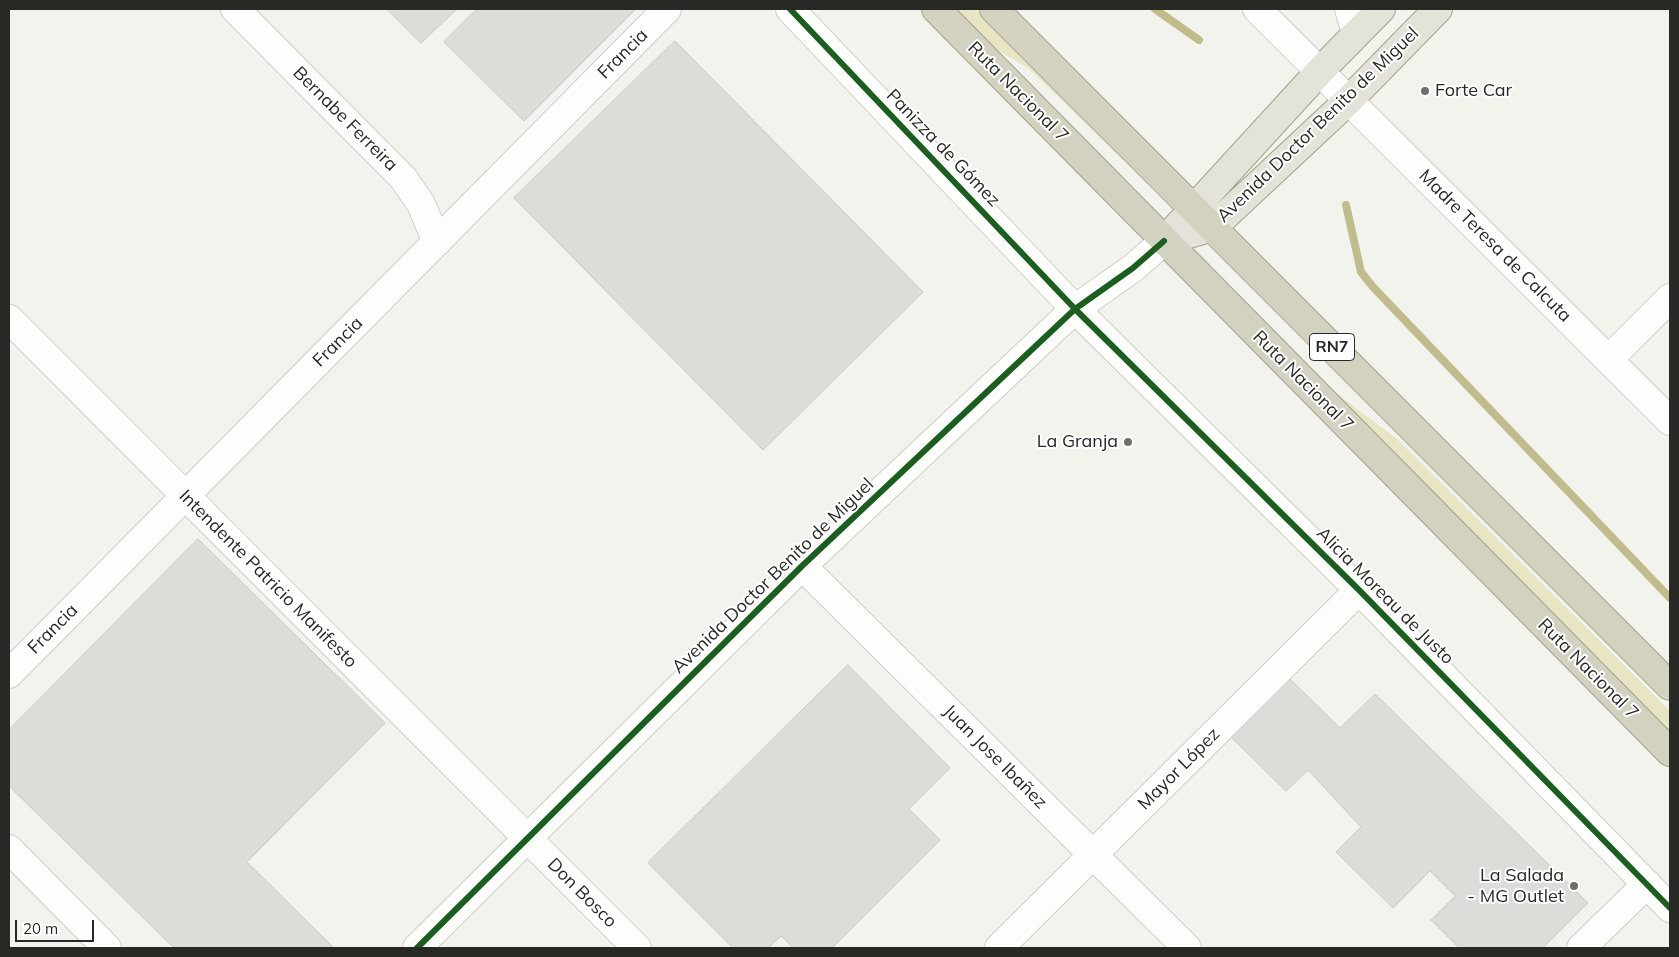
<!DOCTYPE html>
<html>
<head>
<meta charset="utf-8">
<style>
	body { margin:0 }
	#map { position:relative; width:1679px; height:957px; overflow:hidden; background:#f3f3ee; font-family:Mulish,sans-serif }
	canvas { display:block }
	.frame { position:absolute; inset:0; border:10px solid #282825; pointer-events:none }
	.scale { position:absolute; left:15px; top:920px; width:79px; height:22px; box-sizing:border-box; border:2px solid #282825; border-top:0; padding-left:6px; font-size:15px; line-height:18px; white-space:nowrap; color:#282825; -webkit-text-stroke:4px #fff; paint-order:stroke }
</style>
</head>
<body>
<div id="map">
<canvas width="1679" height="957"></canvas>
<div class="frame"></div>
<div class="scale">20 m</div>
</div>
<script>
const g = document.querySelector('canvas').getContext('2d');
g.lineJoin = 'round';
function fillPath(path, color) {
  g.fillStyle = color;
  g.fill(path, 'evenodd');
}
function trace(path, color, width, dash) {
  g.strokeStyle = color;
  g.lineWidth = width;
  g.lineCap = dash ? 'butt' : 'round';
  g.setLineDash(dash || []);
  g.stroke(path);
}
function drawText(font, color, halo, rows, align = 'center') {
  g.font = font + ' Mulish,sans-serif';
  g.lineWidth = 4;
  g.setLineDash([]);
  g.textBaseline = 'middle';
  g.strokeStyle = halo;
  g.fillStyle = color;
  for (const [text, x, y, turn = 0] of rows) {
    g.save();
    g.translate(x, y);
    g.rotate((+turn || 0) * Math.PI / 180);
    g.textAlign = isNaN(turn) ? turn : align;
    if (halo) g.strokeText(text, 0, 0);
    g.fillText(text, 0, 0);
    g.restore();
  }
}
fillPath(new Path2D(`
	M949 9H976L1140 172 1138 174 1028 68 980 40Z
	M1228 285 1332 390 1397 439 1670 711V733L1225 287Z`), '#e7e5c3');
trace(new Path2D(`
	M1155 9 1199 40
	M1346 205 1361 272 1373 287 1670 598`), '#c0bc8d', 8);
const building = new Path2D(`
	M387 9H457L421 43Z
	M477 9H636L524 121 444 42Z
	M675 41 923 292 763 450 514 198Z
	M198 539 385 723 247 862 334 948H174L9 786V730Z
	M848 665 950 768 909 809 940 840 832 948H793L781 936 768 948H733L648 863Z
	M1290 679 1340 728 1375 694 1588 903 1543 948H1459L1431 920 1455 896 1430 871 1393 908 1336 852 1361 827 1308 770 1286 791 1232 738Z`);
fillPath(building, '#dcdcd9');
trace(building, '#c8c8c4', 1);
const minor = new Path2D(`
	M235 9 403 178 421 204 437 242
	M790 9 1075 309 1359 590 1670 908
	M1257 9 1670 421
	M1349 9 1356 33
	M9 319 637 948
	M1609 359 1670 298
	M802 566 1187 948
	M9 674 667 9
	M9 849 107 948
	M417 948 802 566 1075 309 1133 268 1164 241
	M999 948 1359 590
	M1581 948 1647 884`);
const major = new Path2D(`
	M1177 227 1320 71 1381 9
	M1164 241 1213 227 1349 100 1438 9`);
const highway = new Path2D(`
	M936 9 1670 752
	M994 9 1670 686`);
trace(minor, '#cdcdca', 30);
trace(major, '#a3a28e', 30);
trace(highway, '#a3a28e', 30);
trace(minor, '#fdfdfc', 28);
trace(major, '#e4e3d9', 28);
trace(highway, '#d3d2c0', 28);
trace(new Path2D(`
	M790 9 1075 309 1359 590 1670 908
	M417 948 802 566 1075 309 1133 268 1164 241`), '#1b5e20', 6);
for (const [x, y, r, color] of [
	[1425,91,5,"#6f6f6b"],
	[1128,442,5,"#6f6f6b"],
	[1574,886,5,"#6f6f6b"]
]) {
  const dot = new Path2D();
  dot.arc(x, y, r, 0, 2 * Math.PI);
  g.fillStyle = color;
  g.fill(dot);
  trace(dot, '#fff', 2);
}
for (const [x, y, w] of [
	[1332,347,45]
]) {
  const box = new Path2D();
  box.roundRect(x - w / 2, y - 13.5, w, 27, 4);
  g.fillStyle = '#fff';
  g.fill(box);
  trace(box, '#282825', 1);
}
drawText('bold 16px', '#282825', null, [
	["RN7",1332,347]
]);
drawText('18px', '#282825', '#fff', [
	["Francia",623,54,-45],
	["Ruta Nacional 7",1018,92,45],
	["Bernabe Ferreira",345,119,45],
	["Avenida Doctor Benito de Miguel",1318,125,-44],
	["Panizza de Gómez",943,148,46],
	["Madre Teresa de Calcuta",1495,246,45],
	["Francia",338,342,-45],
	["Ruta Nacional 7",1303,381,45],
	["Avenida Doctor Benito de Miguel",773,576,-44],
	["Intendente Patricio Manifesto",268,579,45],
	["Alicia Moreau de Justo",1385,596,45],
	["Francia",53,629,-45],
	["Ruta Nacional 7",1588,669,45],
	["Juan Jose Ibañez",995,757,45],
	["Mayor López",1179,769,-45],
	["Don Bosco",582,893,45]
]);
drawText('18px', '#282825', '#fff', [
	["Forte Car",1435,91,"left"],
	["La Granja",1118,442],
	["La Salada",1564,876],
	["- MG Outlet",1564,897]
], 'right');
</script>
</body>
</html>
